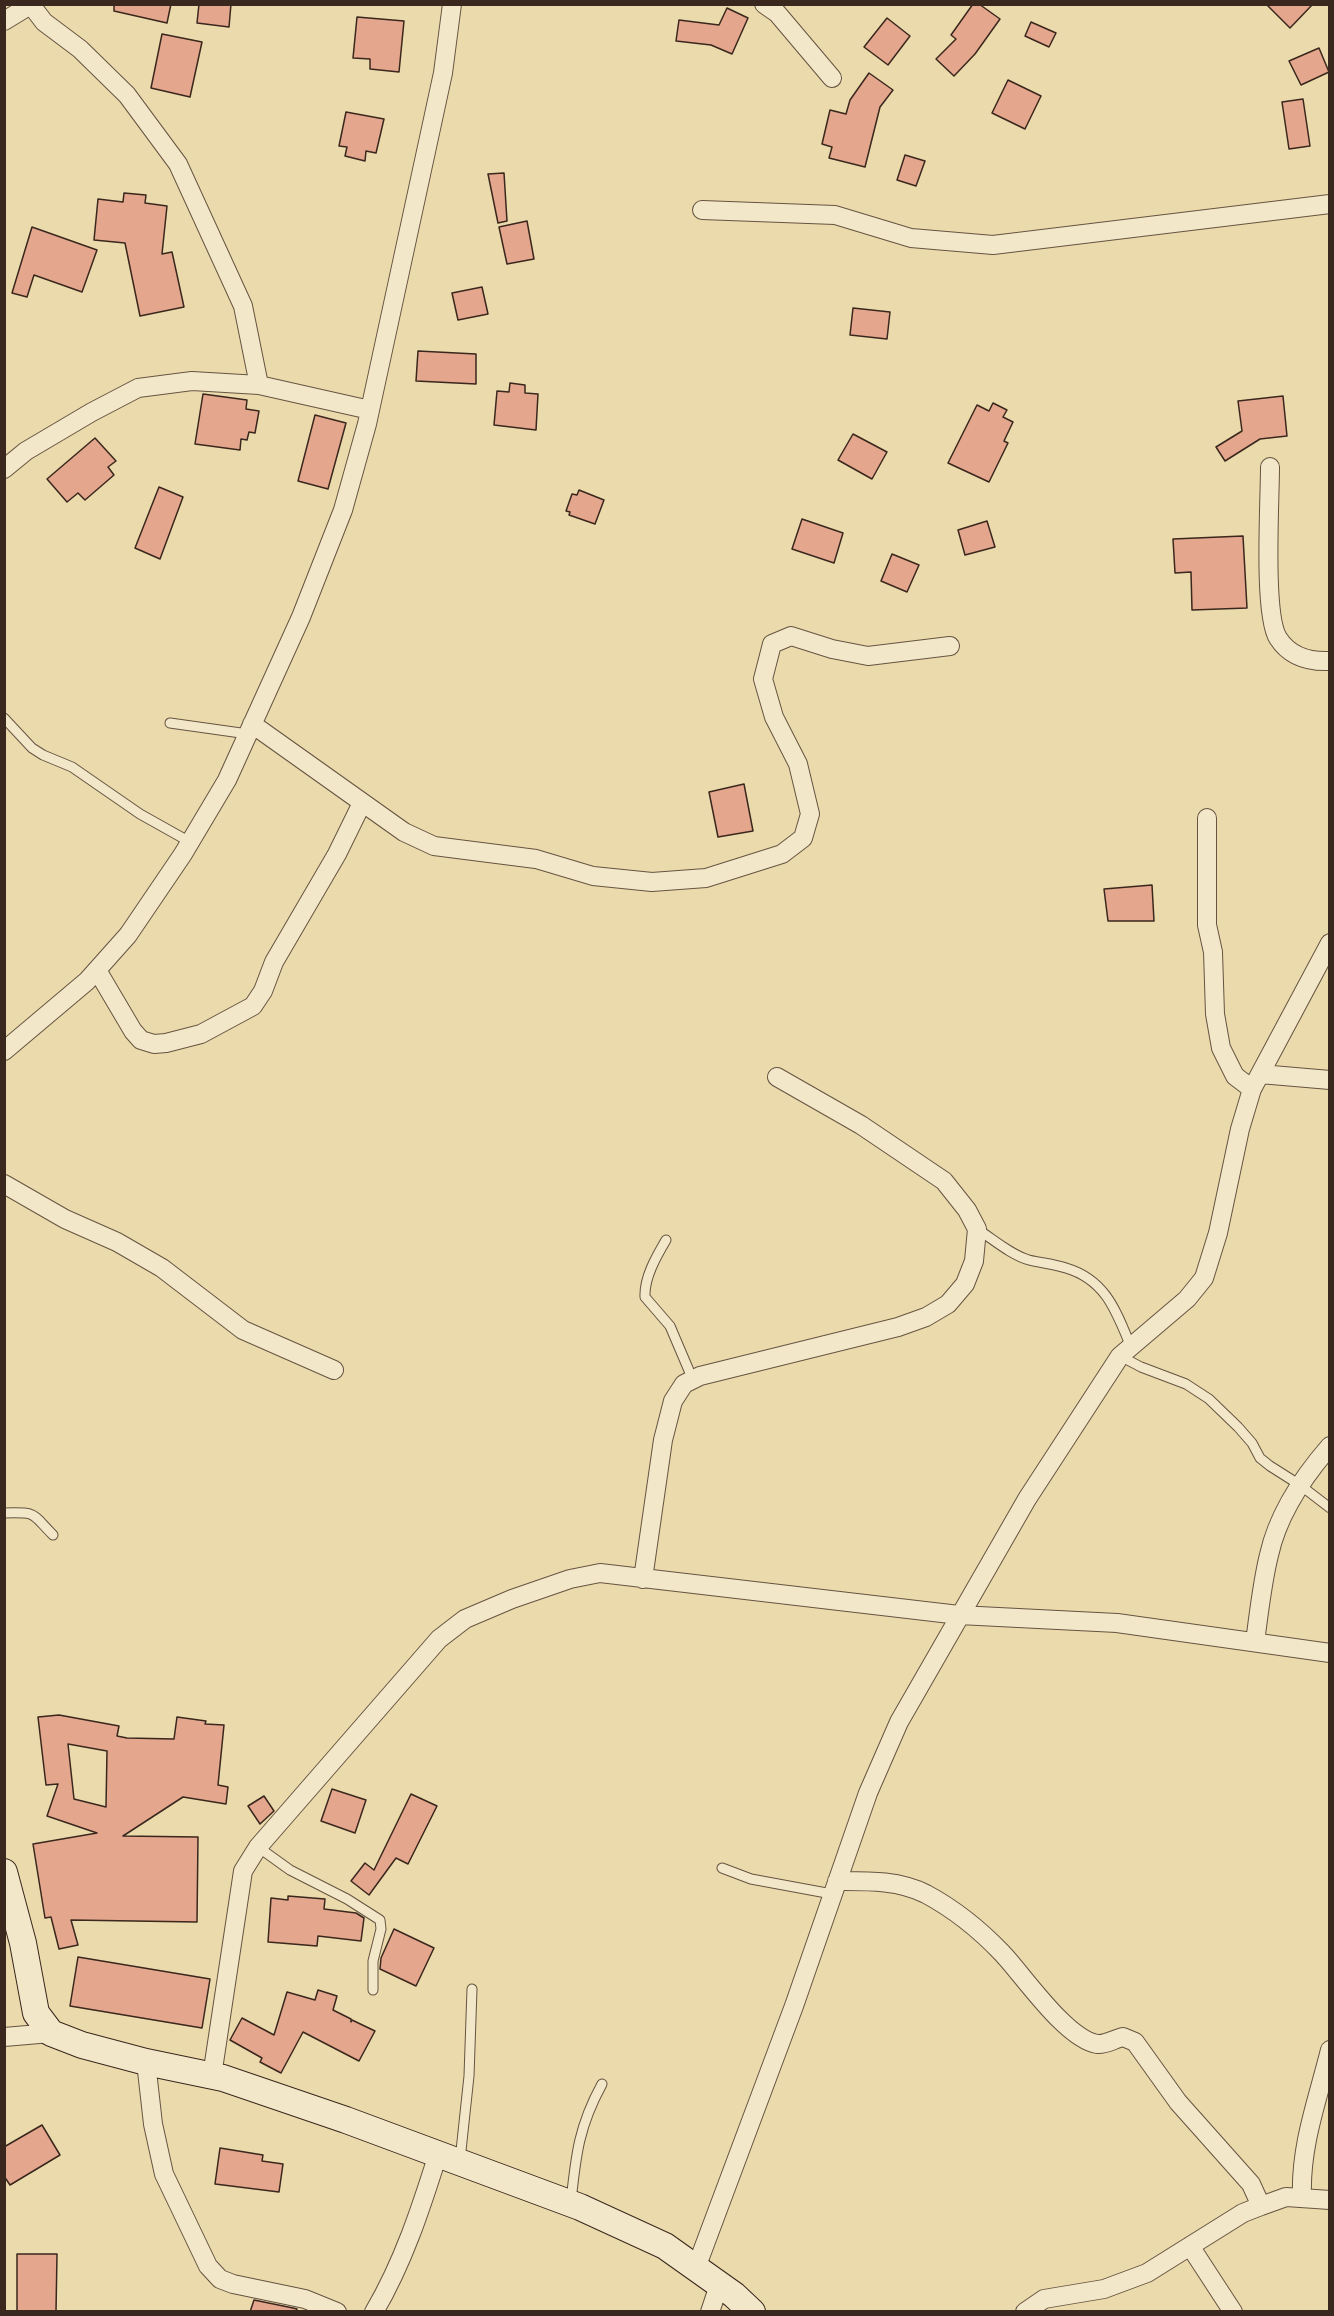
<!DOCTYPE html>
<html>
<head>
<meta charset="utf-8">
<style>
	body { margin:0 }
	#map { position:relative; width:1334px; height:2316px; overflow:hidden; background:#ebdaac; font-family:"IM FELL Great Primer",serif }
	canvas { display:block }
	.frame { position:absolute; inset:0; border:6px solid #3a271d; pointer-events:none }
</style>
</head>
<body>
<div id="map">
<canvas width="1334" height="2316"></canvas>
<div class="frame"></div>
</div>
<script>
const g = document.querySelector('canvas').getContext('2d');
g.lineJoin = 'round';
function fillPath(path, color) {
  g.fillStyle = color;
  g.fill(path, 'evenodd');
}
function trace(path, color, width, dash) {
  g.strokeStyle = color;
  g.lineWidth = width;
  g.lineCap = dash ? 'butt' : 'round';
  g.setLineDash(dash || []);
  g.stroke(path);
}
const building = new Path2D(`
	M114 4H171L167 23 114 11Z
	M199 4H231L229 27 197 23Z
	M973 4H979L1000 19 975 54 954 76 936 59 956 39 951 35Z
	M1266 4H1313L1290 28Z
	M727 8 748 18 732 54 711 45 676 41 679 20 719 25Z
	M357 17 404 21 399 72 370 69V59L353 58Z
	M887 18 910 36 888 65 864 47Z
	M1031 22 1056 33 1049 47 1025 36Z
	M162 34 202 42 190 97 151 88Z
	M1319 48 1329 72 1301 85 1289 61Z
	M869 73 893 90 880 107 865 167 829 158 832 147 822 144 830 110 846 114 850 100Z
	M1008 80 1041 96 1025 129 992 113Z
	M1303 99 1310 146 1289 149 1282 102Z
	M346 112 384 119 376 153 366 151 365 161 345 156 347 147 339 146Z
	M905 155 925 161 916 186 897 180Z
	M504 173 507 221 498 223 488 174Z
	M124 193 146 195 145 203 167 206 162 254 172 252 184 307 140 316 125 243 94 240 98 199 123 202Z
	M527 221 534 259 507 264 499 227Z
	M32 227 97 250 82 292 34 275 27 297 12 293Z
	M482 287 488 314 458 320 452 293Z
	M853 308 890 312 887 339 850 335Z
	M418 351 476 354V384L416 381Z
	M510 383 525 385V393L538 394 536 430 494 425 497 391 509 392Z
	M203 394 247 400 246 409 259 411 255 433 249 432 247 440 241 439 240 450 195 444Z
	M1283 396 1287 436 1260 439 1225 461 1216 447 1242 431 1238 401Z
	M993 403 1007 410 1003 417 1013 422 1004 441 1008 443 989 482 948 463 977 405 989 411Z
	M315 415 346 423 328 489 298 481Z
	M853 434 887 452 872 479 838 460Z
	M95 438 116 461 108 467 114 475 85 500 78 493 67 502 47 479Z
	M159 487 183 497 160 559 135 548Z
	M579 490 604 500 595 524 569 515 570 512 566 511 572 494 577 495Z
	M802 519 843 533 834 563 792 549Z
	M987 521 995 547 965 555 958 530Z
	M1243 536 1247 608 1192 610 1191 572 1175 573 1173 539Z
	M892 554 919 565 907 592 881 581Z
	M744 784 753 831 718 837 709 792Z
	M1152 885 1154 921H1108L1104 889Z
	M59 1715 119 1726 117 1736 127 1738 174 1739 177 1717 206 1721 205 1724 224 1725 218 1785 228 1787 226 1804 183 1797 123 1836 198 1837 197 1922 71 1920 78 1945 59 1949 51 1917 45 1918 33 1844 97 1833 47 1816 58 1784 46 1785 38 1717ZM68 1744 107 1751 106 1807 74 1799Z
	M332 1789 366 1800 355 1833 321 1821Z
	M411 1794 437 1806 408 1864 396 1858 369 1895 351 1881 365 1863 374 1870Z
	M264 1796 274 1811 260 1824 248 1806Z
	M288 1896 325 1899 324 1909 356 1913 364 1918 361 1941 318 1936 317 1946 268 1942 271 1898 288 1900Z
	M394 1929 434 1948 416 1986 380 1969 381 1958Z
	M78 1957 210 1979 202 2028 70 2006Z
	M318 1990 337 1996 333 2010 351 2019V2022L352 2020 375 2031 359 2061 303 2032 281 2073 260 2062 262 2058 230 2040 242 2018 274 2035 287 1992 315 2000Z
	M42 2125 60 2155 10 2185 4 2176V2147Z
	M220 2148 263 2155 262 2161 283 2164 279 2192 215 2184Z
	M17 2254H57L56 2312H17Z
	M254 2300 293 2308 297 2309 296 2312H250Z`);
fillPath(building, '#e4a68c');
trace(building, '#3a271d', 1.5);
const lane = new Path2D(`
	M4 718 32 748 43 755 72 767 140 814 190 842
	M170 723 248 734
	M977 1229C993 1239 1011 1255 1029 1260 1041 1263 1054 1264 1066 1268 1106 1280 1116 1311 1131 1347
	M666 1240C656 1257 644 1278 645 1297L670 1326 693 1380
	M1120 1356 1141 1367 1186 1384 1209 1399 1238 1427 1252 1443 1260 1458 1270 1466 1300 1485 1330 1508
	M4 1513C38 1512 31 1513 53 1535
	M258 1847 290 1870 347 1899 380 1920 381 1929 373 1961V1990
	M722 1868 751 1879 832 1894
	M460 2160 469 2076 472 1989
	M571 2201C576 2154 579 2126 602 2084`);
const street = new Path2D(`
	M764 4 777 13 832 78
	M31 5 44 22 80 49 127 95 178 164 243 306 259 385
	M4 21 32 4
	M702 210 835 215 911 238 993 245 1330 204
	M1270 467C1270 501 1263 614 1278 638 1290 657 1309 662 1330 661
	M4 469 26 451 92 412 138 388 192 381 259 385 370 410
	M252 724 404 832 434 846 536 859 593 876 652 882 706 878 782 854 803 838 810 814 798 764 774 717 763 679 772 644 791 636 832 649 868 656 950 646
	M1207 818V925L1213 952 1215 1014 1221 1048 1235 1076 1252 1089
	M97 970 133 1031 141 1040 154 1044 166 1043 201 1034 253 1006 263 991 274 962 337 854 362 803
	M4 1051 87 981 128 935 183 854 227 780 301 617 343 510 367 424 443 73 452 4
	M1260 1074 1330 1080
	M4 1184 65 1219 117 1242 162 1268 243 1330 334 1370
	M643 1579 663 1440 673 1401 684 1384 700 1376 898 1327 926 1317 948 1304 965 1284 974 1261 977 1229 967 1210 944 1181 861 1125 777 1077
	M1255 1642C1259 1613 1262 1583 1269 1555 1278 1514 1303 1477 1330 1446
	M837 1881C867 1881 898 1880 926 1894 954 1909 980 1930 1002 1953 1023 1975 1066 2039 1097 2044 1106 2045 1114 2039 1123 2037L1135 2042 1178 2102 1251 2184 1261 2206
	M4 2037 51 2033
	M146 2062 153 2124 164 2174 208 2266 220 2279 233 2284 305 2299 337 2312
	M212 2076 243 1871 258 1847 439 1639 465 1619 512 1599 570 1579 600 1573 959 1615 1117 1623 1330 1653
	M1302 2197C1300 2145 1318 2099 1330 2050
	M1190 2246 1233 2312
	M696 2268 794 2006 868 1793 899 1722 1027 1499 1120 1356 1187 1299 1204 1278 1218 1233 1240 1129 1252 1089 1330 943
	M374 2312C403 2263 421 2208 438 2154
	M710 2312 719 2285
	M1025 2312 1044 2299 1104 2289 1147 2273 1243 2213 1261 2206 1286 2197 1330 2200`);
const secondary = new Path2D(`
	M4 1872 23 1943 36 2013 51 2033 82 2045 146 2062 223 2078 346 2120 580 2207 665 2246 734 2295 752 2312`);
trace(lane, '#665441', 11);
trace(street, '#665441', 20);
trace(secondary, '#3a271d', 28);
trace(lane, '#f2e7c9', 9);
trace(street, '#f2e7c9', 18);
trace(secondary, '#f2e7c9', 26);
</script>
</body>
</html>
